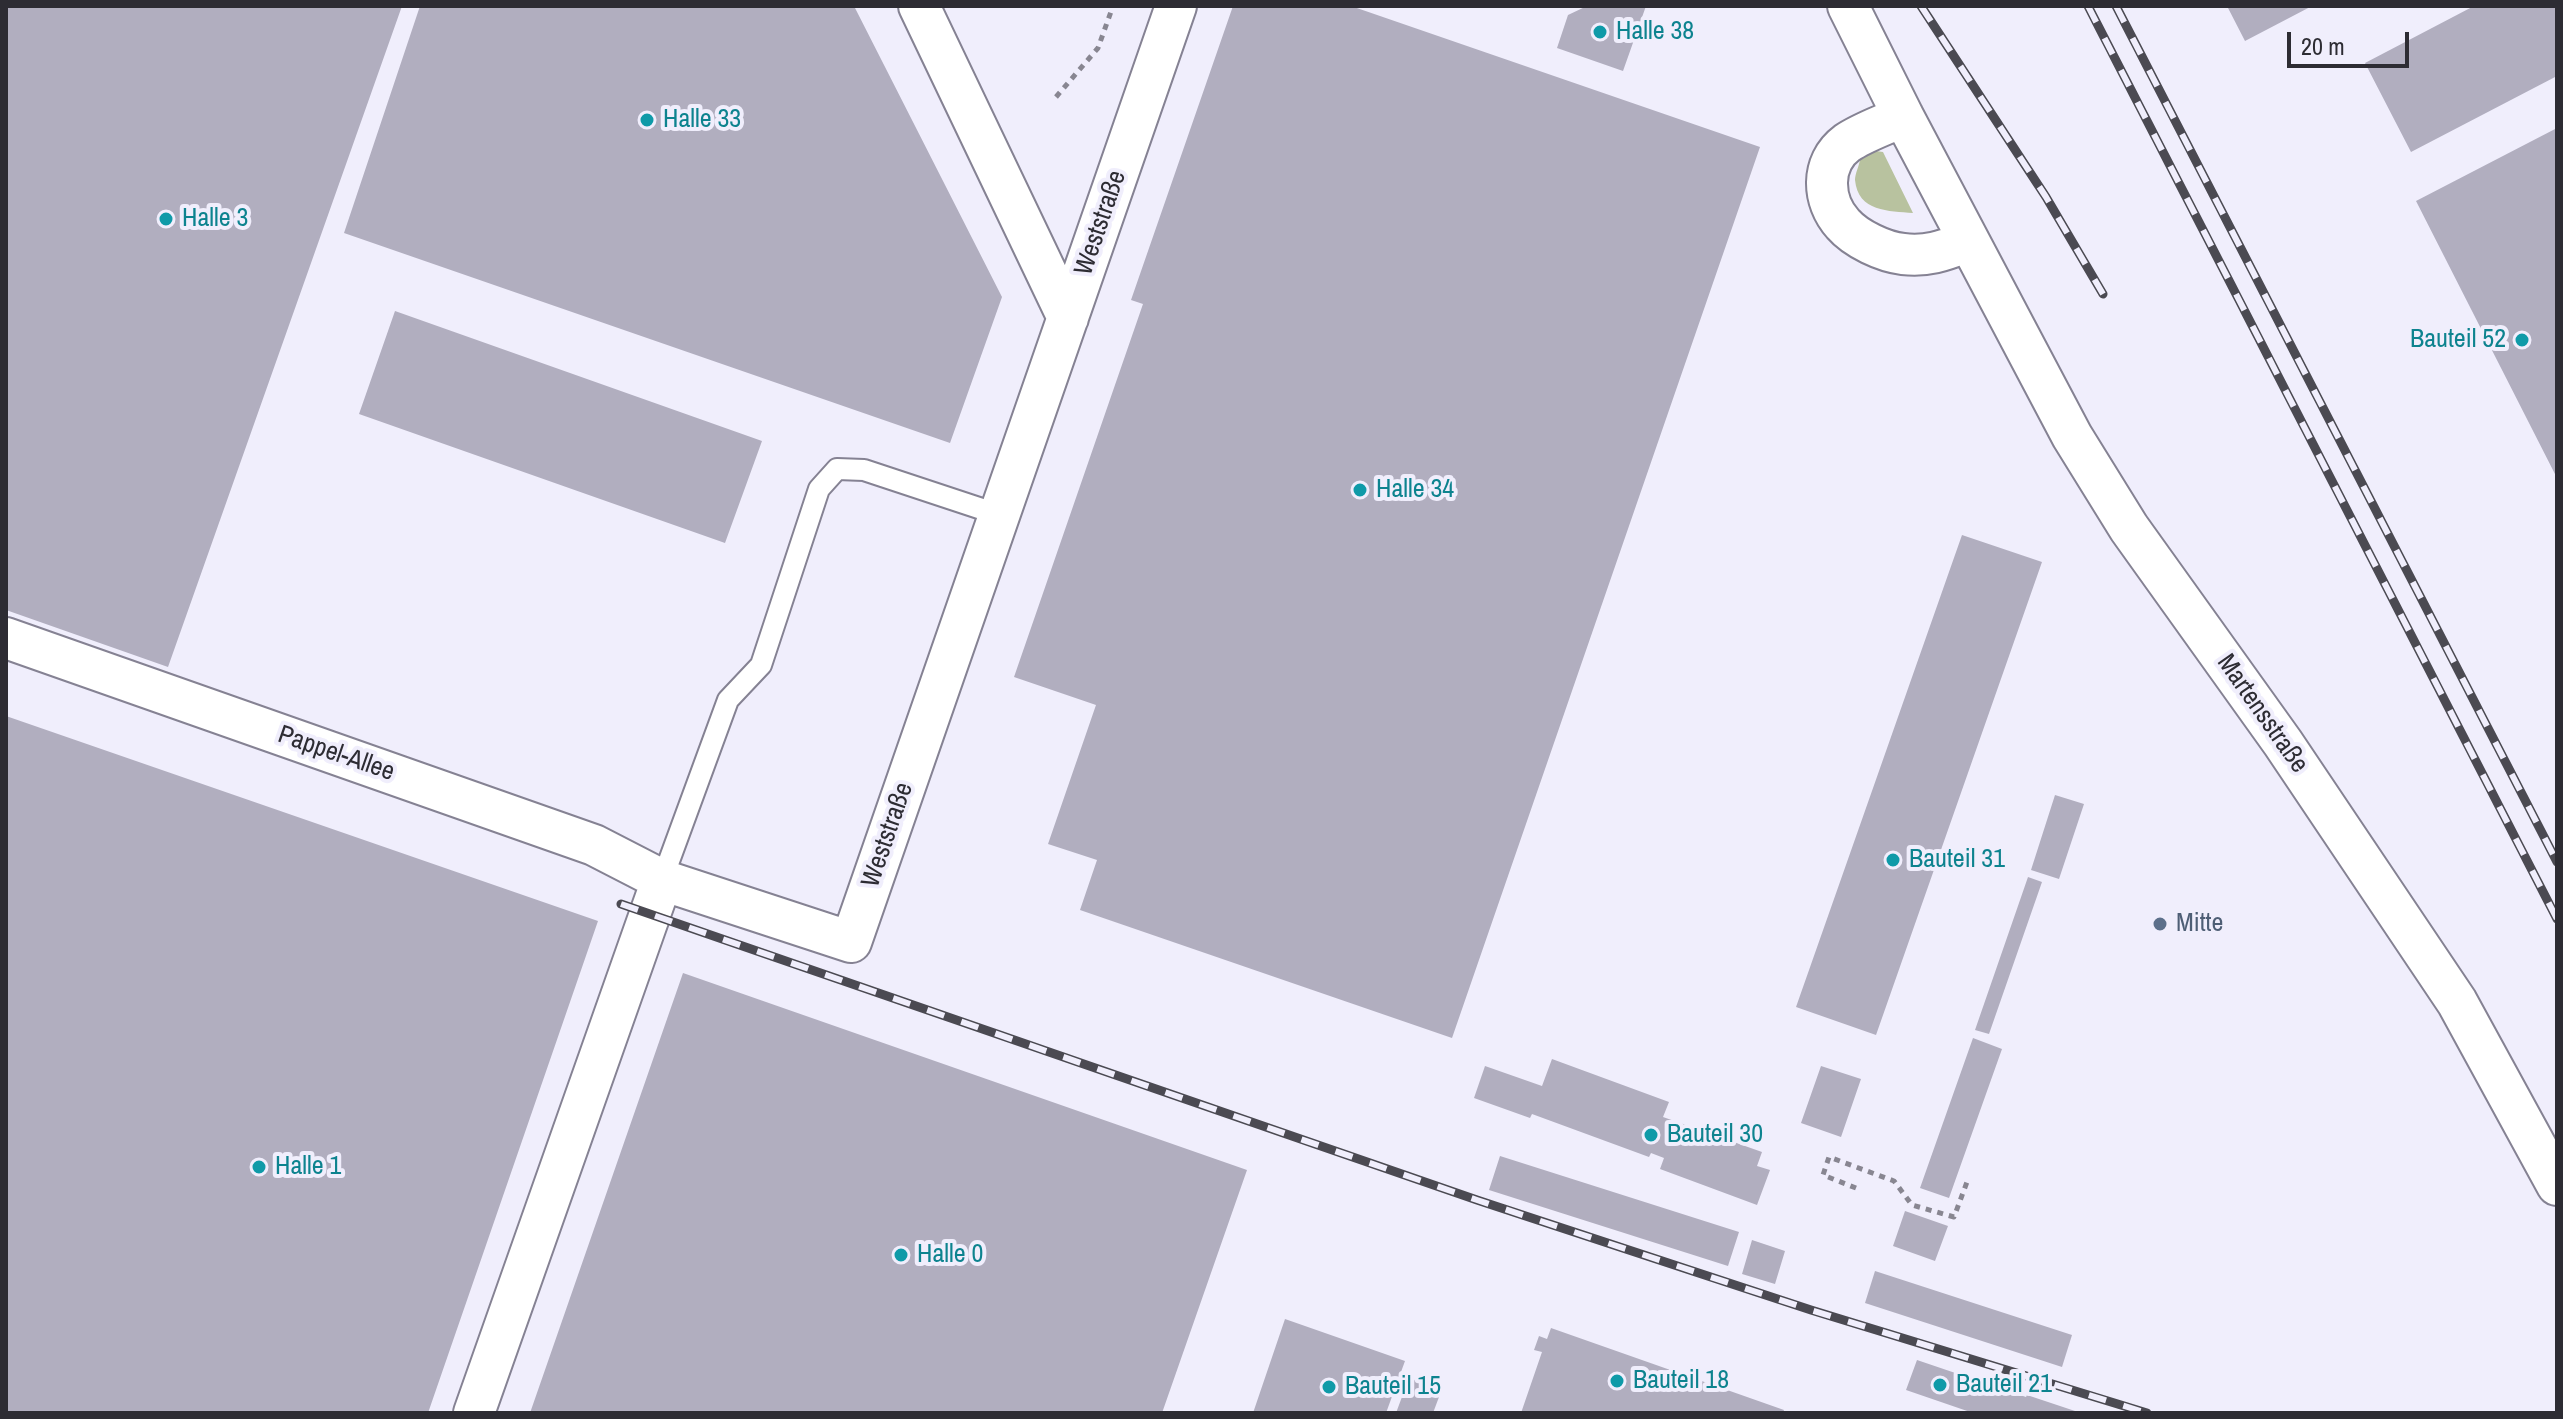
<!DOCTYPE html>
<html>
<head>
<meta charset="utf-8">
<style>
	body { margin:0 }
	#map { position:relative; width:2563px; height:1419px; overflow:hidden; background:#f0eefc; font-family:"Archivo Narrow",sans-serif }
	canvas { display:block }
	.frame { position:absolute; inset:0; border:8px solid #2d2c33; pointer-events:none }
	.scale { position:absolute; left:2287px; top:32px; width:122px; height:36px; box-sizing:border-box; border:4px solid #2d2c33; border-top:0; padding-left:10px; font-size:24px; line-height:28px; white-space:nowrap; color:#2d2c33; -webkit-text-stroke:6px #f0eefc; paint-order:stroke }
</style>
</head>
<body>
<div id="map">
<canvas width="2563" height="1419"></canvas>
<div class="frame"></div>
<div class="scale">20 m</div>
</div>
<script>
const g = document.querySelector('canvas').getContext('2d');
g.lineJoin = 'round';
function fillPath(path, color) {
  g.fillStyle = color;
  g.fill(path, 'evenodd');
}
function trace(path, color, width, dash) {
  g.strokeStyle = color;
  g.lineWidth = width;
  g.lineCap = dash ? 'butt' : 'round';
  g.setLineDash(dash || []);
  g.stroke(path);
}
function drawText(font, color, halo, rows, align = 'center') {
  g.font = font + ' "Archivo Narrow",sans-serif';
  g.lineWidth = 8;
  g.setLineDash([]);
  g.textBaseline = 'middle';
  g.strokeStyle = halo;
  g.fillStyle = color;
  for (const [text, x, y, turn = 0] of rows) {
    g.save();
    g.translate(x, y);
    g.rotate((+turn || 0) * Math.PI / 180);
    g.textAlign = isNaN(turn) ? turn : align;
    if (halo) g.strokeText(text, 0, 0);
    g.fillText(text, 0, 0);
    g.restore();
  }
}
fillPath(new Path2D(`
	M1876 151 1883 152 1913 213C1889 211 1858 212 1855 180 1855 174 1859 166 1860 160Z`), '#b8c29f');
fillPath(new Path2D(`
	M6 6H402L168 667 6 610Z
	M420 6H854L1002 297 950 443 344 233Z
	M1233 6H1351L1760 147 1452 1038 1080 910 1097 860 1048 844 1096 705 1014 677 1143 304 1131 300Z
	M1587 6H1646L1623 71 1557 48 1568 15Z
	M2227 6H2312L2245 41Z
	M2474 6H2557V76L2411 152 2365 63Z
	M2557 128V478L2416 201Z
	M395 311 762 441 725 543 359 414Z
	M1962 535 2042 562 1876 1035 1796 1007Z
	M6 716 598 921 428 1413H6Z
	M2055 795 2084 804 2059 879 2031 870Z
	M2028 877 2042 882 1989 1034 1975 1030Z
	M683 973 1247 1170 1162 1413H530Z
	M1973 1038 2002 1049 1949 1198 1920 1188Z
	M1552 1059 1669 1102 1663 1117 1762 1152 1757 1166 1770 1170 1757 1205 1660 1169 1664 1158 1651 1153 1649 1157 1532 1114 1530 1118 1474 1098 1485 1066 1542 1086Z
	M1821 1066 1861 1079 1841 1137 1801 1123Z
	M1500 1156 1739 1232 1728 1266 1489 1190Z
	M1905 1211 1948 1226 1935 1261 1893 1246Z
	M1752 1240 1785 1251 1775 1284 1742 1274Z
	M1875 1271 2072 1335 2062 1367 1865 1303Z
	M1285 1319 1405 1361 1386 1413H1253Z
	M1551 1328 1784 1410 1783 1413H1521L1542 1352 1534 1350 1539 1336 1547 1339Z
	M1917 1360 2026 1397 2027 1395 2081 1413H1973L1906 1390Z
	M1409 1378 1442 1389 1433 1413H1396Z`), '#b1aebf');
const lane = new Path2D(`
	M662 880 728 700 761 665 819 489 837 469 864 470 1000 515`);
const street = new Path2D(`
	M919 6 1068 318
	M1848 6 1903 116 2072 436 2129 528 2283 743 2457 1002 2557 1185
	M1903 116C1885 125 1863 132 1847 143 1820 163 1822 201 1843 224 1856 239 1884 252 1903 254 1929 257 1945 250 1969 241
	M6 638 594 845 662 880
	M474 1413 662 880 851 942 1176 6`);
trace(lane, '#858293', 24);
trace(street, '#858293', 44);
trace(new Path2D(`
	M1056 97 1098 48 1113 6
	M1856 1188 1823 1175 1829 1157 1894 1181 1912 1205 1954 1217 1967 1182`), '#888691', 5, [6, 6]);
trace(lane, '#fff', 20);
trace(street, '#fff', 40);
const rail = new Path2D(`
	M1921 6 2046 197 2103 294
	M2088 6 2557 919
	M2116 6 2557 862
	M621 904 1477 1200 1811 1310 2147 1413`);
trace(rail, '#4b4a52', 9);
trace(rail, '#f0eefc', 6, [18]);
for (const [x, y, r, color] of [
	[1600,32,8,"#0f9aa8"],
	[647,120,8,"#0f9aa8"],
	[166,219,8,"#0f9aa8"],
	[2522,340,8,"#0f9aa8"],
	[1360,490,8,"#0f9aa8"],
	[1893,860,8,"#0f9aa8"],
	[2160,924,8,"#5c6f8a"],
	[1651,1135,8,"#0f9aa8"],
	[259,1167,8,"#0f9aa8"],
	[901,1255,8,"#0f9aa8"],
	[1617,1381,8,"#0f9aa8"],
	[1940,1385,8,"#0f9aa8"],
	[1329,1387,8,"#0f9aa8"]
]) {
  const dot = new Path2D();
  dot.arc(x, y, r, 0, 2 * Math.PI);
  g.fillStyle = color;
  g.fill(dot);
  trace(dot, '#f0eefc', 3);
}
drawText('26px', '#0d838f', '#f0eefc', [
	["Halle 38",1616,32],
	["Halle 33",663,120],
	["Halle 3",182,219],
	["Bauteil 52",2506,340,"right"],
	["Halle 34",1376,490],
	["Bauteil 31",1909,860],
	["Bauteil 30",1667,1135],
	["Halle 1",275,1167],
	["Halle 0",917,1255],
	["Bauteil 18",1633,1381],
	["Bauteil 21",1956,1385],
	["Bauteil 15",1345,1387]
], 'left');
drawText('26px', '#2d2c33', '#f0eefc', [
	["Weststraße",1101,223,-71],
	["Martensstraße",2262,714,55],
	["Pappel-Allee",336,754,19],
	["Weststraße",888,835,-71]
]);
drawText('26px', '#4e5e75', '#f0eefc', [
	["Mitte",2176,924]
], 'left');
</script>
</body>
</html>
